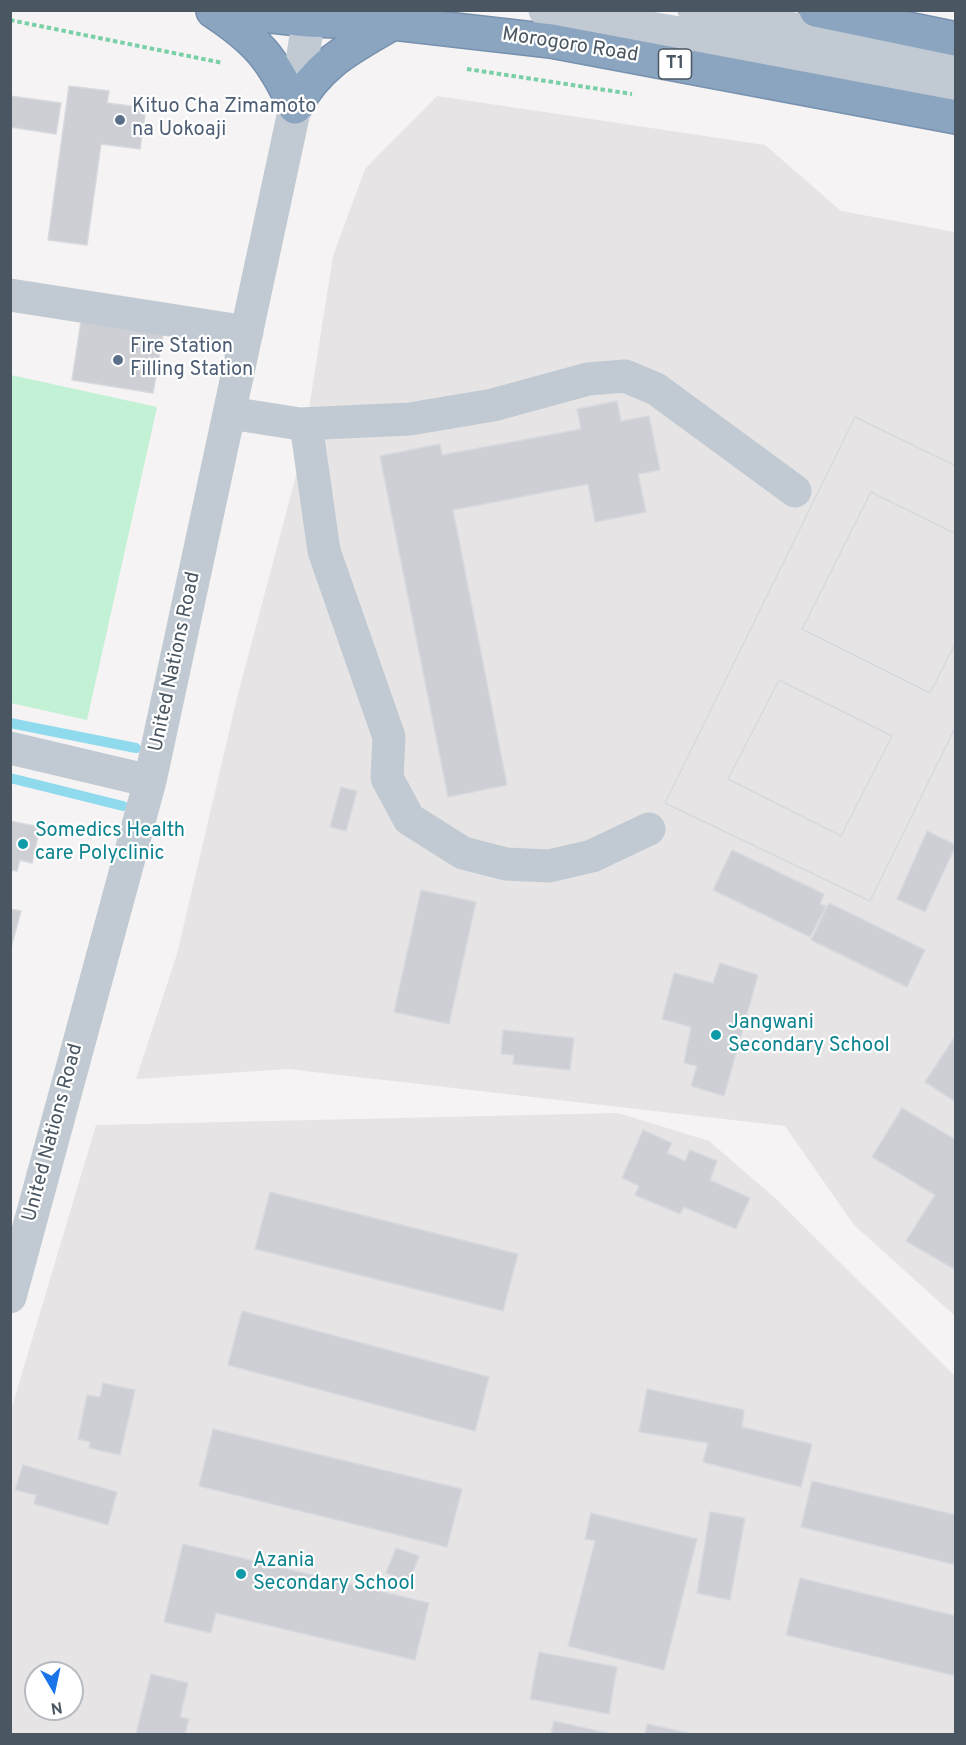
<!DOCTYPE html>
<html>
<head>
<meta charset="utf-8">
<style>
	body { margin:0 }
	#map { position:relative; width:966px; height:1745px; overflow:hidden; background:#f5f3f3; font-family:Overpass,sans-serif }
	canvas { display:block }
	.frame { position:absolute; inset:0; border:12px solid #4a5661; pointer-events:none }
	.north { position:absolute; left:24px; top:1661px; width:60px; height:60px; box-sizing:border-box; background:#fff; border:2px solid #b7bbc0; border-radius:50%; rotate:171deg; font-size:16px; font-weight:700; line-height:24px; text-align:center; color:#4a5661 }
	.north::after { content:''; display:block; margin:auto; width:21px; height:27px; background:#1a73e8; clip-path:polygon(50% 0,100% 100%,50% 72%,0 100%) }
</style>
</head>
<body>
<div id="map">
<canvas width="966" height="1745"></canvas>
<div class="frame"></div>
<div class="north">N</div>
</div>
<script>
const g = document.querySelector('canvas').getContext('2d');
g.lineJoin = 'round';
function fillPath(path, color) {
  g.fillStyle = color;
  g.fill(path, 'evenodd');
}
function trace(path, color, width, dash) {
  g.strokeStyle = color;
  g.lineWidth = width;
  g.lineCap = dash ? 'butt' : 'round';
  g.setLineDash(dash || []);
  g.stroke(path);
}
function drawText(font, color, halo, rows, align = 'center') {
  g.font = font + ' Overpass,sans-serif';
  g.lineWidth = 4.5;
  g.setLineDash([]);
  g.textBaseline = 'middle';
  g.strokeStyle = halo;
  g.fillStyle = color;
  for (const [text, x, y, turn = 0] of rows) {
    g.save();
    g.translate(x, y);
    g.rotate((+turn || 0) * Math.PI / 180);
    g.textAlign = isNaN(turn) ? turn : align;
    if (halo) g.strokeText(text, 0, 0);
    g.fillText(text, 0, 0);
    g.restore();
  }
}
fillPath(new Path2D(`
	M437 96 765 145 841 211 955 232V1316L854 1225 785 1126 288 1069 136 1079 177 954 237 698 302 453 333 256 365 169Z
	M618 1113 709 1141 774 1197 955 1376V1734H11V1410L96 1125ZM36 1673H72V1709H36Z`), '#e6e4e5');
fillPath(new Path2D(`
	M11 375 157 407 87 720 11 703Z`), '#c3f1d5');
trace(new Path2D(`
	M10 723 136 748
	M10 778 123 806`), '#90daee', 10);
const building = new Path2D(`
	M69 86 109 91 107 103 146 108 140 149 101 144 87 245 48 240Z
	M10 96 61 103 56 134 10 127Z
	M81 321 163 334 153 393 72 380Z
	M617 401 621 421 649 416 660 470 638 474 646 512 595 522 588 484 453 510 507 785 448 797 380 456 440 444 442 455 581 429 577 409Z
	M855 417 956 466V534L871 492 802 629 930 693 956 642V726L870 901 665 803ZM779 680 892 736 841 836 728 779Z
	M855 417 956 466V534L871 492 802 629 930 693 956 642V726L870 901 665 803ZM779 680 892 736 841 836 728 779Z
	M341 787 357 791 346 831 330 827Z
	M10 821 40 827 32 863 20 860 17 871 10 870Z
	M927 831 956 845 925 912 897 899Z
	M732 850 824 894 820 904 826 906 810 937 713 890Z
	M421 890 476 902 449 1024 394 1012Z
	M829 903 925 950 907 987 811 940Z
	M10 909 21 911 10 951Z
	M720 963 758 975 724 1096 691 1086 697 1066 684 1063 691 1027 662 1019 674 973 713 983Z
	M503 1030 574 1038 570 1070 513 1064 514 1055 501 1054Z
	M956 1035V1102L925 1082Z
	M902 1108 956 1140V1270L906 1241 935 1195 872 1157Z
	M643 1130 672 1143 667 1153 685 1161 690 1150 717 1161 710 1180 750 1198 736 1229 684 1207 680 1214 635 1195 639 1186 622 1178Z
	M270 1192 518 1254 503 1311 255 1249Z
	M242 1311 489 1377 475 1431 228 1365Z
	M103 1383 135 1390 120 1455 89 1448 90 1442 78 1439 87 1395 100 1397Z
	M647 1389 744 1410 742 1427 812 1444 801 1487 703 1462 708 1443 639 1432Z
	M213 1429 462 1489 447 1547 199 1486Z
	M23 1465 117 1492 108 1525 34 1504 36 1495 15 1490Z
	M812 1481 956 1515V1565L801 1527Z
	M710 1512 745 1518 730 1600 697 1593Z
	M591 1513 697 1539 664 1670 568 1646 595 1541 585 1539Z
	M183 1544 429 1603 415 1660 216 1613 211 1633 164 1622Z
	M396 1548 419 1556 409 1582 386 1573Z
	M800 1578 956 1616V1676L786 1635Z
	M539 1652 617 1667 609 1714 530 1699Z
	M151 1674 188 1683 180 1717 189 1719 185 1734H136Z
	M554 1721 611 1734H551Z
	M647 1724 693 1734H645Z`);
fillPath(building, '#cdcfd5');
trace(building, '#d7d9de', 1.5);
const highway = new Path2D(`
	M217 10 308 20 393 23 551 41 956 117
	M816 10 956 39
	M213 11C257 40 273 59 295 107
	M295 107C318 63 352 47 393 23`);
trace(highway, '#7690ad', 36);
trace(new Path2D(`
	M10 20 223 63
	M467 69 632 94`), '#7ad0a6', 4, [4.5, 3]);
trace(new Path2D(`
	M545 10 743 44 956 86
	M694 10 956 60
	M10 295 247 332
	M230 413 300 424 410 419 493 405 588 379 625 376 656 389 795 491
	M306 424 324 551 389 737 387 778 409 819 463 853 506 864 549 866 592 856 649 829
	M10 748 150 781
	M10 1297 150 781 295 107 310 10`), '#c1cad2', 33);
trace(highway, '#8ba5c1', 33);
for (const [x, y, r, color] of [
	[120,120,6,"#5c6f8a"],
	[118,360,6,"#5c6f8a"],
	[23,844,6,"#0f9aa8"],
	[716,1035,6,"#0f9aa8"],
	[241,1574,6,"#0f9aa8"]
]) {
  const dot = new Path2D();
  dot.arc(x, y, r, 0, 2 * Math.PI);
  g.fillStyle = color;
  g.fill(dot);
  trace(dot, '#fff', 2);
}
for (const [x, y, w] of [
	[675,64,33]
]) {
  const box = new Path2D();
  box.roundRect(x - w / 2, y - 15, w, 30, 4.5);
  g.fillStyle = '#fff';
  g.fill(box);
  trace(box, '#4a5661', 1.5);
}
drawText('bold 18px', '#4a5661', null, [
	["T1",675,64]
]);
drawText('20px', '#4a5661', '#fff', [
	["Morogoro Road",570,46,9],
	["United Nations Road",176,662,-78],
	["United Nations Road",54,1133,-75]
]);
drawText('20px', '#4e5e75', '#fff', [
	["Kituo Cha Zimamoto",132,108],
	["na Uokoaji",132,131],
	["Fire Station",130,348],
	["Filling Station",130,371]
], 'left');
drawText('20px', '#0d838f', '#fff', [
	["Somedics Health",35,832],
	["care Polyclinic",35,855],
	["Jangwani",728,1024],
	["Secondary School",728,1047],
	["Azania",253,1562],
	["Secondary School",253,1585]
], 'left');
</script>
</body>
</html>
